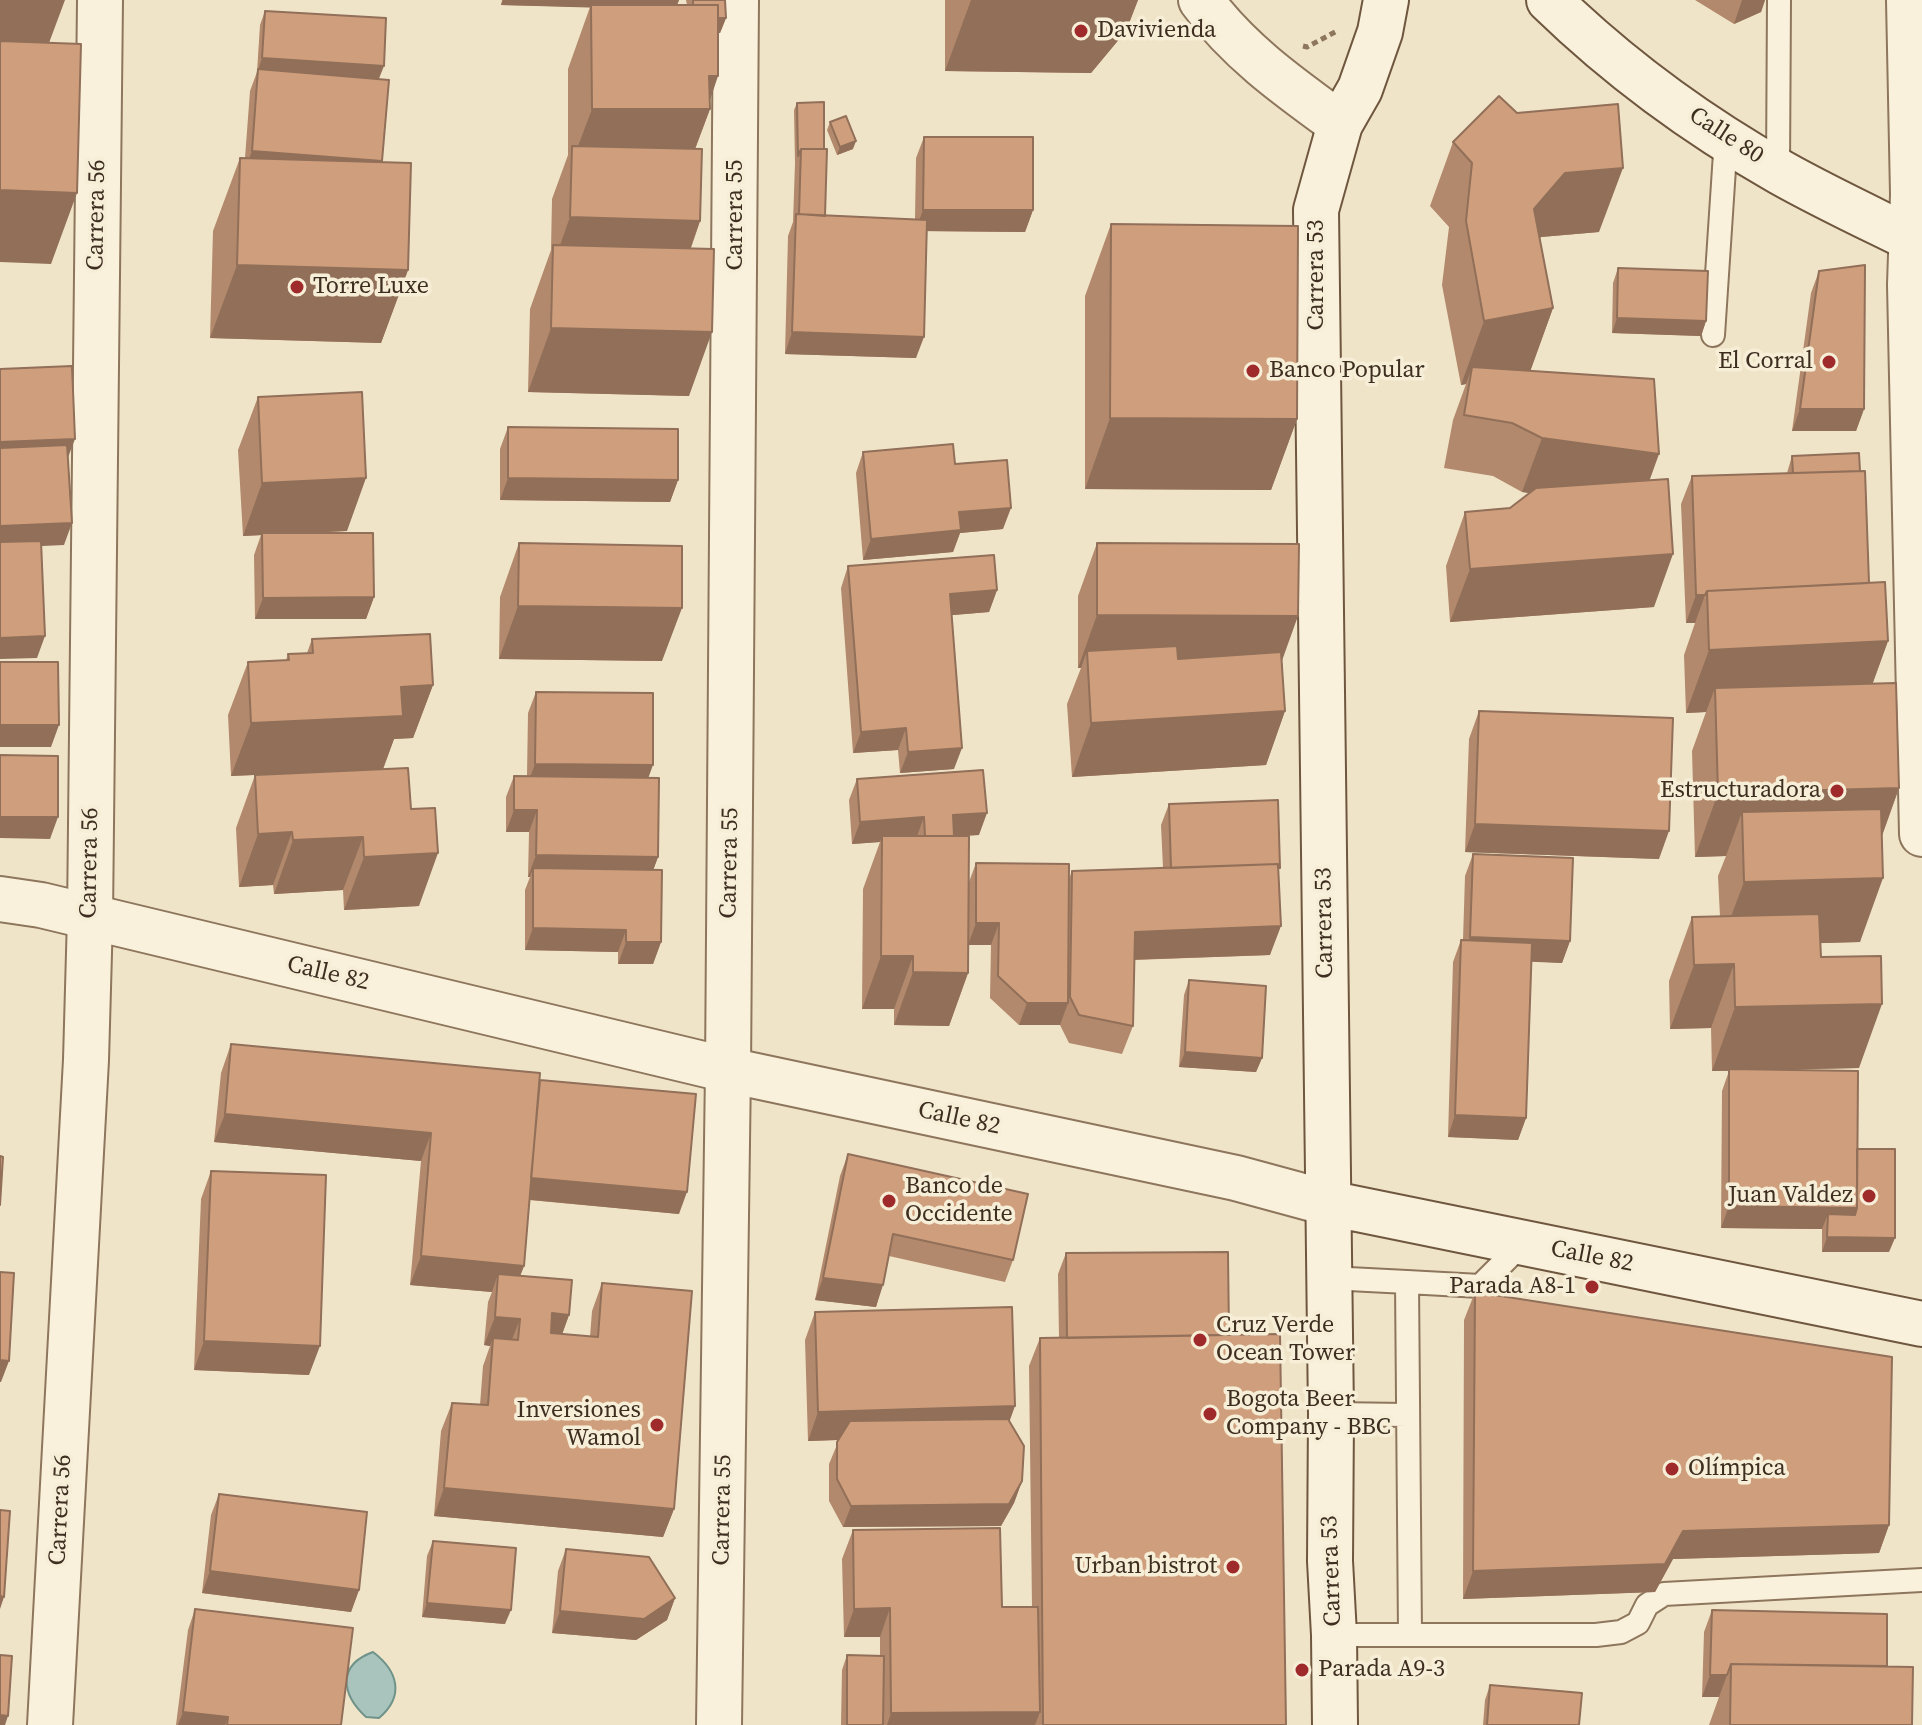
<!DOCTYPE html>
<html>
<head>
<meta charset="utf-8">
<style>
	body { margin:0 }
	canvas { display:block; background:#f0e4c8 }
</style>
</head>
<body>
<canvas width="1922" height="1725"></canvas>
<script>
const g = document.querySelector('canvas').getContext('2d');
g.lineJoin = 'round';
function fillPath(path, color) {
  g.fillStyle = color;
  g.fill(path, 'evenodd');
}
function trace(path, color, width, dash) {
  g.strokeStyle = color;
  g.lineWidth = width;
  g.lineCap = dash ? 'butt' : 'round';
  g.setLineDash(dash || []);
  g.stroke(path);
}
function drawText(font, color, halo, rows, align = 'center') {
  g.font = font + ' "Source Serif 4",serif';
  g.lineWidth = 7;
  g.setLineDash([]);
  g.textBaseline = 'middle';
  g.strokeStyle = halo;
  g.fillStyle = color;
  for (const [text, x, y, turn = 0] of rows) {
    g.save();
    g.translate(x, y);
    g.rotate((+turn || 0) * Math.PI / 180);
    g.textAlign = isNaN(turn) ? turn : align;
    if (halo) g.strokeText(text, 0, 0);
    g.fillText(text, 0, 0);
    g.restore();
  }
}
const water = new Path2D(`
	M373 1652C398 1671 405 1696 379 1718L366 1717C341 1694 337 1665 373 1652Z`);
fillPath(water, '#a9c4bc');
trace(water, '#6f938a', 2);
const service = new Path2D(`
	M1778 170 1779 0
	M1713 335 1726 138
	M1329 1278 1407 1282
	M1331 1414 1407 1415
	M1410 1634 1407 1282 1480 1286 1523 1243
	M1334 1635H1596L1621 1632 1638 1623 1647 1605 1664 1594 1922 1580`);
const minor = new Path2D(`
	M1201 0C1238 51 1289 87 1340 124
	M1909 0 1913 194 1910 285 1922 834
	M50 1725 86 1060 90 917 100 0
	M719 1725 728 1070 736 0`);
const tertiary = new Path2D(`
	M0 899 41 905 728 1070 1236 1178 1328 1203`);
const secondary = new Path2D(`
	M1549 0C1617 66 1697 125 1780 172 1826 198 1874 220 1922 244
	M1328 1203 1922 1324
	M1335 1725 1334 1635 1330 1561 1331 1414 1316 210 1340 124 1360 89 1380 32 1386 0`);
trace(service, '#8d765c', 26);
trace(minor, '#8d765c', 48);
trace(tertiary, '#8d765c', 48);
trace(secondary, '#6f573f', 48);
trace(new Path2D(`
	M1303 46 1307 47 1337 31`), '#8d765c', 5, [6, 4]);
trace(service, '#faf1dc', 22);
trace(minor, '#faf1dc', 44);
trace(tertiary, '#faf1dc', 44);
trace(secondary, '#faf1dc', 44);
fillPath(new Path2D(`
	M502 0H679L677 5H687L686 0H725L726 18 720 33H718L710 100V109L695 149 700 221 691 248 689 396 528 392 530 309 551 250 552 199 568 155V69L590 7 501 5Z
	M945 0H1138L1126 31 1091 73 945 71Z
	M1695 0H1765L1761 12 1734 24Z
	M265 11 379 79 382 162 408 270 381 343 210 338 213 231 240 158H245L250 91 257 72 260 25Z
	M797 103 825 216 915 219 916 158 924 137 1033 210 1025 232 927 231 916 358 785 354 788 236 793 222 795 163 794 110Z
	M830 122 853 149 837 155 827 130Z
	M1453 142 1599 232 1541 237 1540 238 1553 308 1530 371 1649 480 1654 607 1450 622 1446 566 1465 512 1510 508 1530 493 1522 492 1493 476 1444 468 1453 420 1466 384 1461 385 1442 285 1449 227 1430 206Z
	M1111 224 1297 419 1271 490 1085 489V296Z
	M1618 268 1706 321 1701 336 1612 333 1613 283Z
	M1819 271 1864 409 1856 431H1792L1811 293Z
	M258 397 347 531 298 533 374 597 366 619H255L254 555 261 535 243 536 238 450Z
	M508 427 678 480 670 502 500 500V449Z
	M863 452 955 464 1003 529 960 533 953 552 863 560 856 473Z
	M1792 456 1860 471 1869 583 1888 641 1872 684 1899 788 1882 836 1860 942 1820 943 1821 957 1859 1068 1771 1070 1857 1149 1889 1252H1822V1229L1721 1228 1722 1091 1729 1071H1712L1711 1028 1670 1029 1669 981 1692 917H1720L1718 876 1726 856 1695 857 1692 751 1706 712 1686 713 1684 655 1695 623H1686L1681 504 1692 476 1787 473Z
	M519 543 662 661 499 659 500 597Z
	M1097 543 1282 661 1285 711 1266 765 1072 777 1067 704 1081 668H1078V596Z
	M848 566 997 590 989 612 952 615 954 769 900 773 898 750 853 753 841 588Z
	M312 639 433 685 413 738 394 739 383 769 419 906 344 910 343 890 274 894 273 885 239 887 236 828 255 775 231 776 228 715 248 662 286 660 288 654 307 653Z
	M536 692 648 777 658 857 653 870 661 942 653 964H618V952L525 950V890L530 877H528L529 832H506V797L514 776H527L528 713Z
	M1479 711 1659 859 1465 852 1469 739Z
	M857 779 979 835 954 836 969 882 976 863 1069 879 1072 871 1163 868 1161 825 1169 804 1278 873 1270 955 1134 960 1133 1026 1122 1054 1069 1043 1060 1025H1019L990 998 991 945H969L968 973 949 1026 894 1025V1009H862L863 889 880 842 852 844 849 800Z
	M1473 854 1570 941 1562 963 1531 961 1526 1118 1518 1140 1448 1137 1453 962 1461 940H1463L1465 876Z
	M1189 980 1262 1058 1256 1072 1179 1067 1184 995Z
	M231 1044 540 1080 679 1214 529 1200 524 1266 520 1276 569 1315 562 1334 590 1337 592 1311 602 1283 674 1509 663 1537 434 1516 441 1431 452 1403 480 1405 483 1366 490 1346 484 1345 488 1302 492 1292 410 1285 421 1161 214 1142 221 1073Z
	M848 1154 1013 1260 1005 1282 889 1256 876 1307 815 1300 840 1176Z
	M211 1171 309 1375 194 1370 201 1199Z
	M1066 1253 1229 1335 1286 1725H841L842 1670 847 1655 880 1656V1637H844L842 1559 853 1530 1002 1607H1032L1029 1366 1040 1338H1059L1058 1274Z
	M1475 1292 1889 1525 1879 1553 1673 1559 1655 1592 1463 1599 1464 1320Z
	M815 1312 1010 1422 1022 1481 1014 1503 1001 1526 843 1527 829 1501V1464L839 1440 808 1441 805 1340Z
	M219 1494 359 1590 351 1612 202 1593 211 1515Z
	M433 1541 505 1624 422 1617 427 1556Z
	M566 1549 675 1598 667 1620 636 1640 552 1633 558 1571Z
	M195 1609 341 1725H176L188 1630Z
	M1712 1610 1887 1666 1730 1725H1709L1719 1697H1702L1704 1632Z
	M1490 1685 1579 1725H1483L1485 1700Z`), '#b2896c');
fillPath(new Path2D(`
	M0 0H65L46 51 0 50Z
	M503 0H679L675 10 501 5Z
	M971 0H1138L1126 31 1091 73 945 71Z
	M1742 0H1765L1761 12 1734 24Z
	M726 18 720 33 688 35 694 20Z
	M262 58 384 66 378 81 258 70Z
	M709 76H718L707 109H710L686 173 571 165 592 109Z
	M856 141 853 149 837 155 840 147Z
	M252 151 382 161 374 183 244 172Z
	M1623 168 1599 232 1541 237 1511 273 1534 209 1565 173Z
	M0 190 77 193 51 264 0 262Z
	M923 210H1033L1025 232 915 231Z
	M570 217 700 221 681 275 553 265Z
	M237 265 408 270 381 343 210 338Z
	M1553 308 1530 372 1472 367 1466 384 1461 385 1484 321Z
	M1617 318 1706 321 1701 336 1612 333Z
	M551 328 712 332 689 396 528 392Z
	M792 332 924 337 916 358 785 354Z
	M1800 409H1864L1856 431H1792Z
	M1110 418 1297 419 1271 490 1085 489Z
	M1542 438 1659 454 1640 507 1522 492Z
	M75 439 67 460 0 463V442Z
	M366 478 347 531 243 536 262 483Z
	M508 478 678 480 670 502 500 500Z
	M1011 508 1003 529 960 533 953 552 863 560 871 539 959 512Z
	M72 523 64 545 0 548V526Z
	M1673 554 1654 607 1450 622 1470 569Z
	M997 590 989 612 942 616 950 594Z
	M1696 595H1705L1695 623H1686Z
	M374 597 366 619H255L263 598Z
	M518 606 682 608 662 661 499 659Z
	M1097 615 1298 616 1279 669 1087 651 1081 668H1078Z
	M45 636 37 658 0 659V638Z
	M1888 641 1865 705 1715 688 1706 712 1686 713 1709 650Z
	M433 685 413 738 394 739 383 769 231 776 251 723 401 687Z
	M1285 711 1266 765 1072 777 1091 723Z
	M0 725H59L51 747H0Z
	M906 728 898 750 853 753 861 732Z
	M962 748 954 769 900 773 908 752Z
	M535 764 653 765 645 787 527 786Z
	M1899 788 1876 852 1742 812 1726 856 1695 857 1718 793Z
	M514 810H537L529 832H506Z
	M987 813 979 835 945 837 953 815Z
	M0 817H58L50 839 0 838Z
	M924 817 916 839 882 836 880 842 852 844 860 822Z
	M1475 824 1669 831 1659 859 1465 852Z
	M292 832 273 885 239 887 258 834Z
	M363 837 343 890 274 894 293 840Z
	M438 853 419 906 344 910 364 857Z
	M536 855 658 857 650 879 533 868 530 877H528Z
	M1883 878 1860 942 1720 946 1744 882Z
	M976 923H999L991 945H968Z
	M1281 926 1270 955 1124 960 1135 932Z
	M533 928 626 930 618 952 525 950Z
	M1470 937 1570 941 1562 963 1462 959Z
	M626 942H661L653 964H618Z
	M881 956H913L894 1009H862Z
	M1734 964 1711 1028 1670 1029 1694 965Z
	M913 972 968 973 949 1026 894 1025Z
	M1027 1003H1068L1060 1025H1019Z
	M1882 1004 1859 1068 1712 1071 1735 1007Z
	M1185 1052 1262 1058 1256 1072 1179 1067Z
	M225 1114 431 1133 421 1161 214 1142Z
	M1455 1115 1526 1118 1518 1140 1448 1137Z
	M530 1178 687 1192 679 1214 522 1199Z
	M1729 1206 1857 1208 1849 1229 1828 1214 1822 1229 1721 1228Z
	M1827 1237 1895 1238 1889 1252H1822Z
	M421 1256 524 1266 513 1294 498 1274 492 1292 410 1285Z
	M823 1278 883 1285 876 1307 815 1300Z
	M552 1313 569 1315 559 1343 542 1341Z
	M495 1317 520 1319 509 1347 493 1338 490 1346 484 1345Z
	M204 1341 320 1346 309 1375 194 1370Z
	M0 1360 9 1361 1 1382H0Z
	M1015 1406 1005 1434 808 1441 818 1412Z
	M1022 1481 1014 1503 1001 1526 843 1527 851 1506Z
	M444 1488 674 1509 663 1537 434 1516Z
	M1889 1525 1879 1553 1673 1559 1655 1592 1463 1599 1473 1571 1683 1531Z
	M210 1571 359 1590 351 1612 202 1593Z
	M0 1596 4 1597 0 1609Z
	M675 1598 667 1620 636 1640 552 1633 560 1611Z
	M427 1603 511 1610 505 1624 422 1617Z
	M890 1608 880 1637H844L854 1609Z
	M1710 1675H1727L1719 1697H1702Z
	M183 1712 228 1717 225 1725H178Z
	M1040 1712 1035 1725H887L891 1713Z
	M0 1715 8 1716 5 1725H0Z`), '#916f58');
const building = new Path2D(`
	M693 0H725L726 18H718V5H693Z
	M1005 0H1118L1117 1Z
	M591 5H718V76H709L710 109H592Z
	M265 11 386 18 384 66 262 58Z
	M0 41 81 44 77 193 0 190Z
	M258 69 389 80 382 161 252 151Z
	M1499 96 1517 113 1618 104 1623 168 1565 173 1534 209 1553 308 1484 321 1466 221 1472 163 1453 142Z
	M824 102V149H801L798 156 797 103Z
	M846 116 856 141 840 147 830 122Z
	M924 137H1033V210H923Z
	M572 146 702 149 700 221 570 217Z
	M801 149H827L825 216 799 214Z
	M240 158 411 163 408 270 237 265Z
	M796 214 927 220 924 337 792 332Z
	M1111 224 1298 226 1297 419 1110 418Z
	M553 245 714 249 712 332 551 328Z
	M1865 265 1864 409H1800L1819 271Z
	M1618 268 1708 271 1706 321 1617 318Z
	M72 366 75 439 0 442V369Z
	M1472 367 1654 379 1659 454 1542 438 1512 423 1464 415Z
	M362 392 366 478 262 483 258 397Z
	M508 427 678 429V480L508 478Z
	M953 444 955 464 1007 460 1011 508 959 512 961 530 871 539 863 452Z
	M67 445 72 523 0 526V448Z
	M1859 453 1860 471 1793 473 1792 456Z
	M1865 471 1869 583 1707 591 1705 595H1696L1692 476Z
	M1668 479 1673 554 1470 569 1465 512 1510 508 1536 488Z
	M262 533H373L374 597 263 598Z
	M41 541 45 636 0 638V542Z
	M519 543 682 546V608L518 606Z
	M1097 543 1299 544 1298 616 1097 615Z
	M994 555 997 590 950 594 962 748 908 752 906 728 861 732 848 566Z
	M1885 582 1888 641 1709 650 1707 591Z
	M430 634 433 685 401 687 403 716 251 723 248 662 289 660 288 654 313 653 312 639Z
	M1177 646 1178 659 1281 652 1285 711 1091 723 1087 651Z
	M0 662H58L59 725H0Z
	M1896 683 1899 788 1718 793 1715 688Z
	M536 692 653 693V765L535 764Z
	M1479 711 1673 718 1669 831 1475 824Z
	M0 755 58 756V817H0Z
	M408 768 411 809 435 808 438 853 364 857 363 837 293 840 292 832 258 834 255 775Z
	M983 770 987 813 953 815 954 836H925L924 817 860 822 857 779Z
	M514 776 659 778 658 857 536 855 537 810H514Z
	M1278 800 1280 868H1278V864L1171 868 1169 804Z
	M1881 809 1883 878 1744 882 1742 812Z
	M882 836H969L968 973 913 972V956H881Z
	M1473 854 1573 858 1570 941 1470 937Z
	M976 863 1069 864 1068 1003H1027L998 976 999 923H976Z
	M1278 864 1281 926 1135 932 1133 1026 1079 1015 1070 997 1072 871Z
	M533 868 662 870 661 942H626V930L533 928Z
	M1819 914 1821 957 1881 956 1882 1004 1735 1007 1734 964 1694 965 1692 917Z
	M1461 940 1532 943 1526 1118 1455 1115Z
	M1189 980 1266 986 1262 1058 1185 1052Z
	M231 1044 540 1073 524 1266 421 1256 431 1133 225 1114Z
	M1729 1069 1858 1071 1857 1208 1729 1206Z
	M540 1080 696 1094 687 1192 531 1178Z
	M1857 1149H1895V1238L1827 1237 1828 1214 1855 1215 1857 1208Z
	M848 1154 1028 1194 1013 1260 893 1234 883 1285 823 1278Z
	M0 1156 3 1157 0 1205Z
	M211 1171 326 1175 320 1346 204 1341Z
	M1228 1252 1229 1335 1067 1338 1066 1253Z
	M0 1272 14 1273 9 1361 0 1360Z
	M498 1274 572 1280 569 1315 552 1313 551 1333 598 1337 602 1283 692 1291 674 1509 444 1488 452 1403 488 1405 493 1338 518 1340 520 1319 495 1317Z
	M1475 1292 1892 1357 1889 1525 1683 1531 1665 1564 1473 1571Z
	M1012 1307 1015 1406 818 1412 815 1312Z
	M1280 1334 1286 1725H1043L1040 1338Z
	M1008 1419 1024 1446 1022 1481 1009 1504 851 1506 837 1479V1442L850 1421Z
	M219 1494 367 1512 359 1590 210 1571Z
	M0 1510 10 1511 4 1597 0 1596Z
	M1000 1528 1002 1607H1038L1040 1712 891 1713 890 1608 854 1609 853 1530Z
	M433 1541 516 1548 511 1610 427 1603Z
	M566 1549 649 1557 675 1598 644 1619 560 1611Z
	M195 1609 353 1628 341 1725H227L228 1717 183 1712Z
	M1712 1610 1887 1614V1666L1731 1664 1727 1675H1710Z
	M0 1655 12 1656 8 1716 0 1715Z
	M847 1655 884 1656 883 1725H847Z
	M1731 1664 1913 1667 1912 1725H1730Z
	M1490 1685 1582 1693 1579 1725H1487Z`);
fillPath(building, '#cf9f7d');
trace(building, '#916f58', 2);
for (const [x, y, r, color] of [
	[1081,31,8,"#9e2a2b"],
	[297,287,8,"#9e2a2b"],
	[1829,362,8,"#9e2a2b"],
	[1253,371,8,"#9e2a2b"],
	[1837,791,8,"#9e2a2b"],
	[1869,1196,8,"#9e2a2b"],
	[889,1201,8,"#9e2a2b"],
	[1592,1287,8,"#9e2a2b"],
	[1200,1340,8,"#9e2a2b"],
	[1210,1414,8,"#9e2a2b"],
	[657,1425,8,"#9e2a2b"],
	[1672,1469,8,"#9e2a2b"],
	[1233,1567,8,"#9e2a2b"],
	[1302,1670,8,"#9e2a2b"]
]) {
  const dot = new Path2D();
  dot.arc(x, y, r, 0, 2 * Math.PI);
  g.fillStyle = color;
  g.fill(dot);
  trace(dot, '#f7eed8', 3);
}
drawText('24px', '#3d2e20', '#f7eed8', [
	["Davivienda",1097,31],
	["Torre Luxe",313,287],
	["El Corral",1813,362,"right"],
	["Banco Popular",1269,371],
	["Estructuradora",1821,791,"right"],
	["Banco de",905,1187],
	["Occidente",905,1215],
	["Juan Valdez",1853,1196,"right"],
	["Parada A8-1",1576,1287,"right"],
	["Cruz Verde",1216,1326],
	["Ocean Tower",1216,1354],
	["Bogota Beer",1226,1400],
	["Company - BBC",1226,1428],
	["Inversiones",641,1411,"right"],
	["Wamol",641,1439,"right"],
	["Olímpica",1688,1469],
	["Urban bistrot",1217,1567,"right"],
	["Parada A9-3",1318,1670]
], 'left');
drawText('24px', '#3d2e20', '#f7eed8', [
	["Calle 80",1726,136,33],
	["Carrera 56",97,215,-89],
	["Carrera 55",736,215,-90],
	["Carrera 53",1317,275,-90],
	["Carrera 56",90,863,-89],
	["Carrera 55",730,863,-89],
	["Carrera 53",1325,923,-91],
	["Calle 82",328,974,13],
	["Calle 82",959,1119,12],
	["Calle 82",1592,1257,11],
	["Carrera 56",61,1510,-87],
	["Carrera 55",723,1510,-89],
	["Carrera 53",1332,1571,-92]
]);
</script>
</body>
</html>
